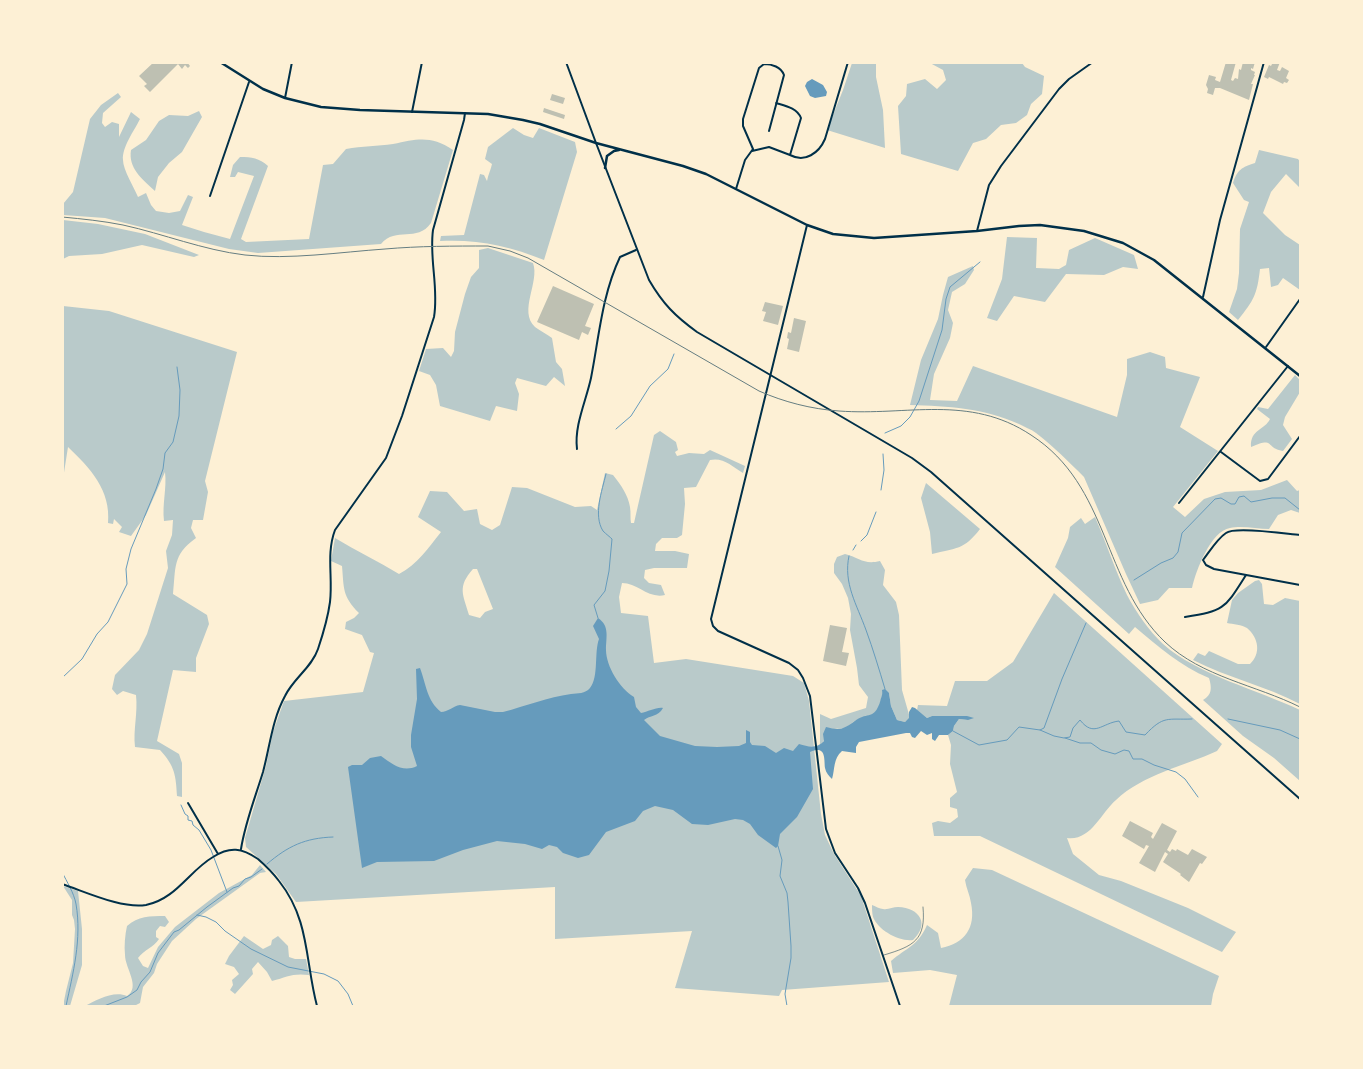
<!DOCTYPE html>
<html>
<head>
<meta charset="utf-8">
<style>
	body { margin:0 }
	#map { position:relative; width:1363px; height:1069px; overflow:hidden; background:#fdf0d5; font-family:Inter,sans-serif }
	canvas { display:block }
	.frame { position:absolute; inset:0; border:64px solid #fdf0d5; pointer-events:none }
</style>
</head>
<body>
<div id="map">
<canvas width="1363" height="1069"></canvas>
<div class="frame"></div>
</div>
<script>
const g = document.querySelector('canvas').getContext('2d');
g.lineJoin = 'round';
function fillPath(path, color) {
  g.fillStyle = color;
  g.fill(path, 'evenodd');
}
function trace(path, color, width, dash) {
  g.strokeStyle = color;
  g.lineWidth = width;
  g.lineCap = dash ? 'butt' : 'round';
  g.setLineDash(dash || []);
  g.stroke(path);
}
fillPath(new Path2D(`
	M852 63H876V77L883 110 885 148 827 130 843 90Z
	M930 63H1022L1025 67 1044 76 1042 94 1031 104 1027 115 1016 123 1001 125 986 139 973 143 958 171 901 154 898 106 906 96 907 84 925 79 937 89 946 80 943 70Z
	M118 93 121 97 103 113 102 123 105 127 112 122 119 124V137L131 112 140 119C134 131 122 147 123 160 123 170 134 187 138 197L146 193 151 205 156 211 169 213 180 211 188 195 193 197 182 225 204 232 230 239 254 176 238 172 235 177H230L233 165 240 157C252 157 259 158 268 166L241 239 246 242 309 239 323 165 333 164 346 149C362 146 378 146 393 144 417 139 431 135 453 150L431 223C417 243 396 226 381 244L258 253 229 249 105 218 63 215V204L73 192 90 119 101 105Z
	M199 111 202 117 182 152 169 163 158 177 155 191C142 179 128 168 131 150L146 140 159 121 169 115 188 116Z
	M513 128 524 135 533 138 539 128 575 142 577 152 544 260C510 246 477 239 440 241L441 236 464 235 480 174 484 175 487 181C488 175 491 169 492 164L485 159 488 147Z
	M1259 150 1298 159 1300 162V188L1286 174 1271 192 1263 213 1285 235 1300 245V290L1283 278 1278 285 1271 287 1269 268 1260 269C1257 295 1254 300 1238 320L1229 312 1237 289 1239 273 1240 229 1249 202 1244 200 1233 183C1237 170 1242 167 1255 163Z
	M63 220 98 224 145 234 199 255 194 257 142 245 102 254 69 256 63 259Z
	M1007 237 1037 238 1036 268 1059 269 1066 265 1069 250 1095 238 1134 255 1138 269 1123 267 1104 275 1066 274 1045 302 1014 296 997 321 987 318 1002 279Z
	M488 248 533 263C540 282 518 311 535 327 540 331 547 334 552 338L556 362 562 369 565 386 554 377 546 386 517 378 515 383 519 394 517 411 496 406 490 421 440 406 436 385 430 375 419 371 426 349 443 348 451 357 454 351 455 332 465 294 471 277 479 268V250Z
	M973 266 974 270 965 284 952 292 948 310 953 323 950 338 934 374 930 400 957 401 973 366 1117 417 1127 375V359L1150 352 1165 357 1166 368 1200 377 1180 427 1218 451 1173 507 1185 517 1204 499 1225 492 1261 490 1287 480 1297 491 1300 490V513L1291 510 1278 515 1269 529C1257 529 1242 525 1230 528 1211 531 1196 570 1192 588H1169L1158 600 1140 604 1126 574 1084 477C1069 462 1053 446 1036 433 1031 429 1024 427 1019 424 984 408 948 406 910 405L921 360 938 319 943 295 948 277Z
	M63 306 109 311 237 352 205 481 208 492 203 520H193L191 528 196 538C172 555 176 568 173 594L207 615 209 624 196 658V672L173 670 157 741 179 754 182 763V797L177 796C176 776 175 766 160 750L135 747C133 730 138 713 136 695L123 691 117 695 112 689 115 675 139 650 147 634 168 568 166 551 172 535 173 520 164 521C162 504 167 488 165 472L146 515 131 536 119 532 122 527 114 519 113 524 108 523C111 490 90 468 68 447L63 479Z
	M1295 375 1300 380V392L1285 417 1283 425 1292 439 1283 451C1265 448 1275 436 1251 447 1250 429 1265 430 1270 419L1257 409 1258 407 1268 409Z
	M660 431 676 442 678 450 675 452 677 456 689 453 704 454 710 450 745 466 743 473C732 466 723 457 710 460L696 487 684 488 685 504 682 535 677 538H662L656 544 655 551H675L689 554 687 568H654L645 570 644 578 649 583 661 585 665 595C648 599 638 583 622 583L619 597 621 613 648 616 654 663 686 659 793 676 804 683 809 701 821 814 825 835 834 854 861 896 889 982 782 990 779 996 675 988 692 931 555 939V887L296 902 276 874 246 847 245 838 266 766 273 732 284 701 363 692 374 653 370 652 362 635 345 629 346 622 354 618 359 613C342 596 344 588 342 566L331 561 335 538C356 551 378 561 399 574 418 564 428 548 441 532L418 517 430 491 447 492 464 511 477 509 480 524 492 530 500 525 512 487 527 488 575 507 591 506 597 510 605 473 613 475C621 485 628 495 630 507 631 513 630 518 631 523H634L654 435ZM473 569H477L493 609 485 612 480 618 469 615C463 594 457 587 473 569Z
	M926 483 980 529C964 550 956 548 932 554L930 532 921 498Z
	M1095 517C1106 542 1115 570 1127 595 1136 612 1149 631 1163 644 1198 675 1258 690 1300 710V781L1274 758 1243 736 1203 700C1212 695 1212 688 1209 678 1180 666 1159 647 1135 627L1129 634 1055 567 1068 538 1070 527 1081 518 1085 524Z
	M845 554C860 558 864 565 880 561L885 570 883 585 896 602 899 615 902 690 910 718 905 722 897 720 891 706 889 693H883L878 709 873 715 856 720 845 728 834 729 820 745V714L831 719 866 708 868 697 859 685 857 668 850 630 851 614 848 598 842 584 834 573V564L837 557Z
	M1259 580 1262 584 1264 604 1273 605 1285 598 1300 601V704C1266 686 1228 678 1193 660L1198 653 1205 656 1209 651 1238 664H1250C1261 654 1259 638 1247 628 1242 625 1233 624 1227 623L1232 600 1238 593 1255 581Z
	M1054 593 1222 744 1217 751C1184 766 1142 775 1116 800 1100 814 1091 841 1067 838L1073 854 1099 875 1121 881 1188 908 1236 932 1222 952 980 836H934L932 823 938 821 950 823 958 817 957 809 950 807V798L957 792 950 764 951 745 948 735 953 731 954 726 959 719 968 720 967 716H932L927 718 917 710 918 705 947 706 955 681H987L1013 662Z
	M260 865 266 872 260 873 196 919 172 941 157 964 154 973 143 987 140 1003 134 1006H85C96 1000 114 990 127 996 141 987 125 968 125 955 124 946 125 935 127 926 138 916 150 916 165 916L169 922 165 927 160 926 156 931V937L159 939C154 947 144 950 138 958L143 966 148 968 158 947 175 927 219 893 252 875Z
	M973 868 992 870 1219 976 1213 994 1211 1006H949L957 975 930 970 893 973 891 961C906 948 918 946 927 925L938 933 941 948C965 943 976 928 971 903 970 895 966 888 965 880Z
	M63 886 78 891 82 929V965L70 1006H63L66 991 73 963 75 929 74 920 72 915V900Z
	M872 905C875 906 880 909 883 909 888 910 893 907 898 907 920 908 930 924 913 940 899 942 878 930 873 917 872 913 872 909 872 905Z
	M244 936 263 949 271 945 272 940 278 936 288 946 289 957 295 959H306L309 975C292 973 287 977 272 981L267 972 258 962 252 969 253 974 235 994 230 990 233 985 232 980 239 974 234 967 225 964 229 956Z`), '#b9caca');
fillPath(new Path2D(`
	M812 79 823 85 827 92 826 96 815 98 810 96 805 86 807 82Z
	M598 618C610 626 606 637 606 650 606 666 620 689 634 697L636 707 641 713C648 712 656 707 663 708 658 717 650 715 644 720L660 736 695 746 717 747 739 746 746 743V730L750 732V742L752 745 765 746 776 753 784 748 793 751 799 744C809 747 816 749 824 741L823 734 826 727C840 731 844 729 856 720 868 712 874 720 880 702 881 697 883 695 882 690L885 689 889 693 891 706 897 720 905 722 909 718V712L912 707 915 708 927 718 932 716H967L974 718 968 720 959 719 954 726 953 731 948 735H939L935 741 932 739V733L927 735 921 731 915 738 912 737 910 733H906L859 742 856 747V753L842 751C833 759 835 769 832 779 829 776 826 773 825 768 824 758 826 745 810 752L813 789 797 817 780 834 778 846 776 848 758 835 750 824 743 820 735 819 708 825 692 824 673 810 655 806 643 811 635 821 606 832 589 855 578 858 563 853 557 847 549 845 542 849 525 844 497 841 463 850 434 861 377 862 362 868 348 767 352 765H362L370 758 381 756C392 764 403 773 417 766L411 747V735L417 699 416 669 420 668C426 684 427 701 441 712 448 712 453 706 460 705L495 712H503C526 706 548 697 571 694 578 693 585 694 590 688 599 677 594 652 599 639L593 626Z`), '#669bbc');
trace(new Path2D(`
	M616 429 631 416 650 386 668 369 674 354
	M885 433 901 426 910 417 919 401 942 330 946 299 950 287 980 262
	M881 490 884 470 883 454
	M861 541 867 535 876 512
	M853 550 856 545
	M849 556C843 583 857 605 866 630 873 649 879 669 885 689
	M1134 580 1161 563 1173 558 1178 552 1182 533 1215 499 1221 498 1231 504H1235L1239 497 1244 496 1251 502 1272 498H1285L1300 510
	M598 618 594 605 605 591 609 571 612 539C610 537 606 534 603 531 593 515 602 491 606 474
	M62 678 82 659 97 634 108 622 127 584 126 569 131 549 156 489 163 469 165 453 173 442 179 416 180 390 177 367
	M1228 719 1280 730 1300 739
	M1040 730 1054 736 1064 738 1070 737 1073 728 1080 720C1094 738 1102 723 1119 721L1126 732 1145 735C1164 715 1167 720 1192 719
	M953 731 979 745 1007 740 1019 727 1040 730 1044 728 1062 679 1086 623
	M1065 738 1080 743H1091L1101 750 1115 754 1124 750 1129 751 1133 759H1142L1154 765 1176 772 1185 779 1198 797
	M181 805 185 814 188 816V820L192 821 193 825 199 830 211 850 227 892
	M778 846 782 860 780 876 787 893 788 902 791 946V958L785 994 787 1006
	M267 864C288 846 305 838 333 837
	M62 872C67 882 74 893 76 904 82 939 73 973 66 1006
	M197 915 206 917 216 922 225 931 251 949 288 967 324 974 338 981 348 994 353 1006
	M104 1006 127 997 137 990 141 982 150 972 158 953 174 932 179 930 207 907 233 888 239 886 245 879 251 877 262 869`), '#669bbc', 1);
fillPath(new Path2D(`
	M154 62H187L190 66 188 68 185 65 182 69 178 64 150 92 144 86 147 84 139 76Z
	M1226 62H1236L1231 80 1233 81 1235 78 1238 79 1239 69 1241 70 1243 62H1255L1253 69 1251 68V70L1255 72 1254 75H1255L1251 84H1253L1249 100 1220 88H1215L1213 95 1207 93 1208 89 1206 85 1209 75 1216 77 1215 80 1220 82Z
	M1273 62H1280L1277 70 1280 71 1282 67 1289 71 1286 78 1289 80 1287 83 1284 82 1283 84 1269 77 1268 79 1264 77 1269 65 1271 66Z
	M552 94 565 98 563 104 550 100Z
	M544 108 565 115 564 119 543 112Z
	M553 286 594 304 585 326 591 328 588 335 582 332 579 340 537 322Z
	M765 302 783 306 778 325 763 321 766 312 762 311Z
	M794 318 806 321 799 352 787 349 789 339 787 338 788 332 791 333Z
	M830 625 847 628 842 652 849 653 846 666 823 661Z
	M1130 821 1153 833 1151 837 1153 839 1162 823 1177 831 1167 850 1170 852 1172 849 1176 851 1177 849 1188 855 1192 849 1207 857 1202 864 1200 863 1189 882 1180 875 1181 874 1163 862 1168 854 1165 852 1155 872 1139 863 1149 846 1146 845 1144 849 1122 836Z`), '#bec0b2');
trace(new Path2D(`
	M884 955C914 946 926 940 923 907`), '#003049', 0.5);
trace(new Path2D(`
	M566 62 596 143
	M285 98 292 62
	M776 103C786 106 797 108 801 118L790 155C805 163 819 153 825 139L848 62
	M412 112 422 62
	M752 151 769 147 790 155
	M736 189 745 160 753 149 743 126V119L759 68 764 64C772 64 781 67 784 75L769 131
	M210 196 249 82
	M807 225 711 619 713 626 718 631 789 663 798 670 803 678 810 696 826 829 835 853 858 888 865 903 900 1006
	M977 231 989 185 1001 166 1059 89 1069 79 1093 62
	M1203 297 1220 220 1264 62
	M1266 347 1300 299
	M577 449C574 426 586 401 591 378 599 337 602 295 620 257L636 250
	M1221 452 1260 481 1268 479 1300 436
	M1179 503 1288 366
	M1300 535C1287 534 1235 526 1226 533 1217 539 1210 551 1203 560L1206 565 1214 569 1300 585
	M1185 617C1225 611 1225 608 1246 575
	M188 803 218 854
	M241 849C245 823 255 798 263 772 270 746 272 720 285 696 293 679 312 667 318 649 323 634 328 617 330 602 333 577 326 554 335 530L386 458 402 416 434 317C439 288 429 259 433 230L464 120 465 113
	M62 884C86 892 122 909 146 905 176 899 189 871 213 857 230 846 242 848 258 859 266 866 273 873 279 881 310 920 305 961 317 1006`), '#003049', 2);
trace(new Path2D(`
	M596 143 649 280C663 304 675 316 697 332L912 458 931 472 1300 799`), '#003049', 2);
trace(new Path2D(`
	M220 62 263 89 285 98 321 107 360 110 488 114 523 120 540 124 596 143 683 166 706 174 807 225 833 234 874 238 977 231 1019 226 1040 225 1084 231 1123 243 1154 260 1300 376
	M605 168 607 156 614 151 619 150`), '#003049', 2.5);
trace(new Path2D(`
	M62 217C83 219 103 221 123 225 164 234 203 250 245 255 289 260 341 252 385 249 419 246 454 246 488 246L510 251 528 258 759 391C784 402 811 409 839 411 907 416 969 394 1031 435 1110 486 1102 582 1165 642 1202 677 1256 685 1300 707`), '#657d81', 1);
</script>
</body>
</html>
